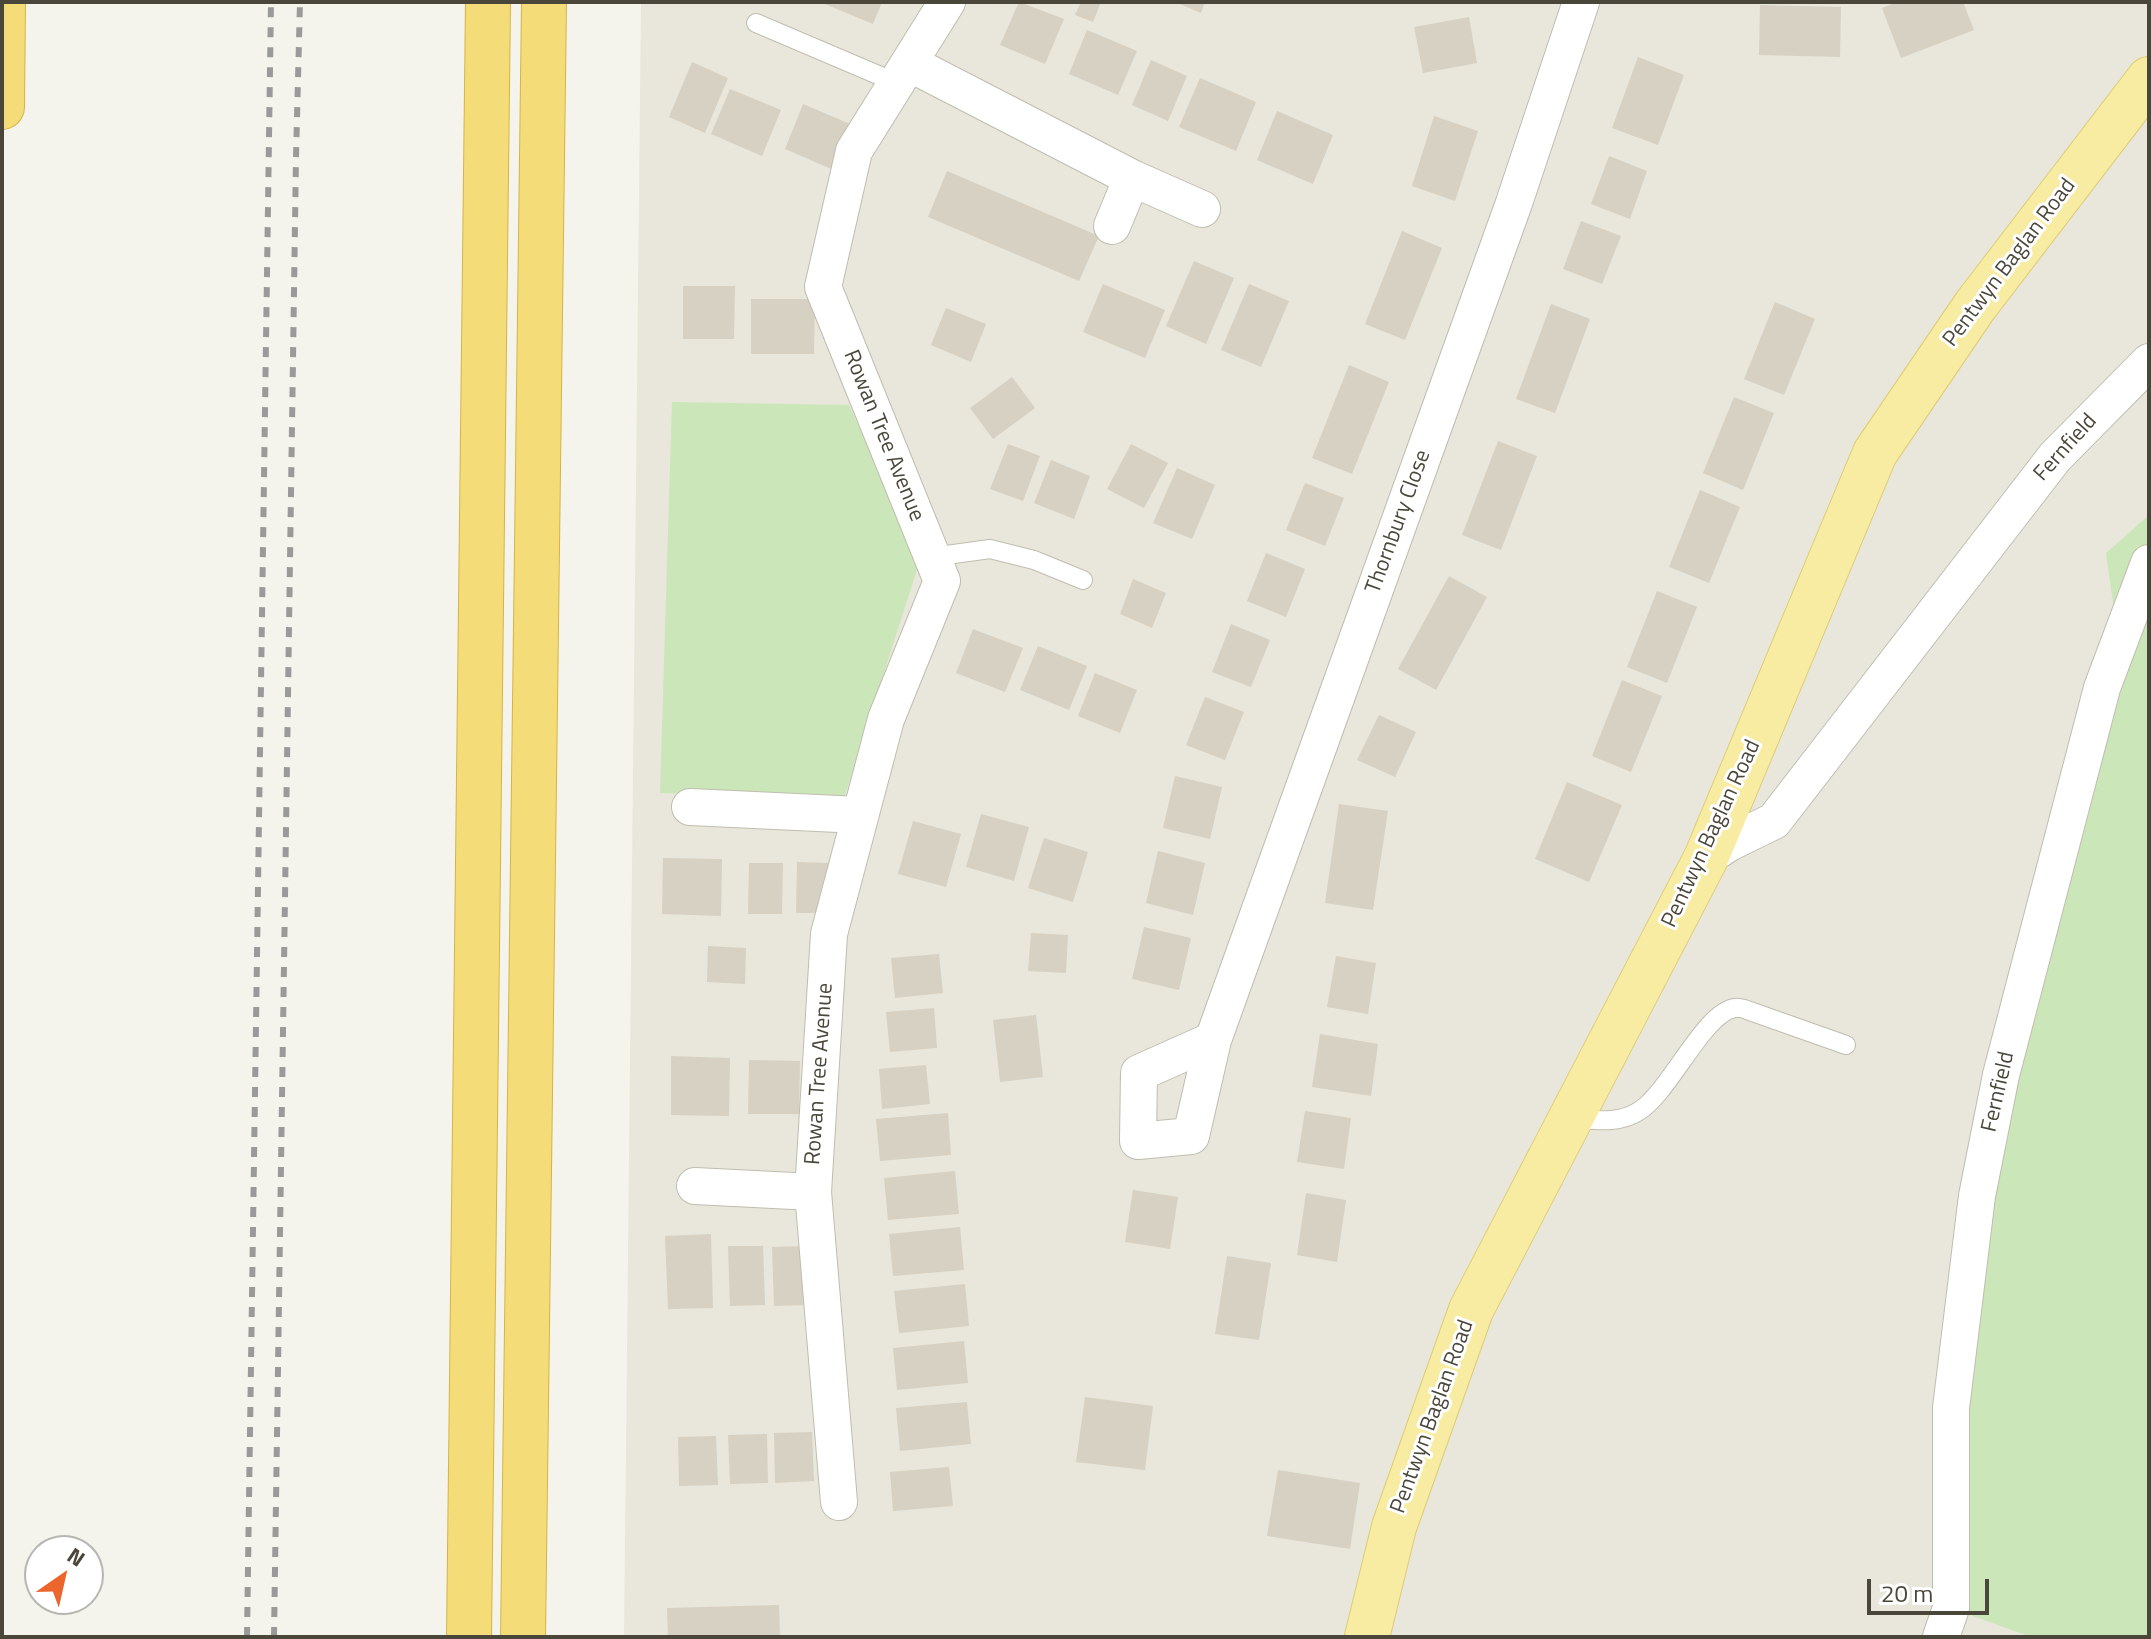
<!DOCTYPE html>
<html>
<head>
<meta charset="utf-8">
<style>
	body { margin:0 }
	#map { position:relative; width:2151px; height:1639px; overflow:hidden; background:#f5f4ec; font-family:"Titillium Web",sans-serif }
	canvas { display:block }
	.frame { position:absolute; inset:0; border:4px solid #4a463a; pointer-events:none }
	.north { position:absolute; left:24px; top:1535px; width:80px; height:80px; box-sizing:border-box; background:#fff; border:2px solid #b7b5b0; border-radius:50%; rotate:34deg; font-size:22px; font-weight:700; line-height:32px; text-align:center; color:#4a463a }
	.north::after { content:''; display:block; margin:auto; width:28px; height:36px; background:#ec652d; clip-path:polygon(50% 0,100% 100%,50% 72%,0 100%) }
	.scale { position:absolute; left:1867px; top:1579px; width:122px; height:36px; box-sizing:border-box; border:4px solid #4a463a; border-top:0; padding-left:10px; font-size:24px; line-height:28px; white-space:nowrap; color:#4a463a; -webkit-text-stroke:6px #fff; paint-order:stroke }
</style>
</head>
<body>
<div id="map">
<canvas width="2151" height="1639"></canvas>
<div class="frame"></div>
<div class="north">N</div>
<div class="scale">20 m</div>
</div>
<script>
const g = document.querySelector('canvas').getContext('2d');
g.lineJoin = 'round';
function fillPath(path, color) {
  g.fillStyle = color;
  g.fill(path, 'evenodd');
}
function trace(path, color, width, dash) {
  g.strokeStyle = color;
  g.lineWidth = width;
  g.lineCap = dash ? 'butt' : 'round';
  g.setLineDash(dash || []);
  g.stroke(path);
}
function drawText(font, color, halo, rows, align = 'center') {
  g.font = font + ' "Titillium Web",sans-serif';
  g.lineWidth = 6;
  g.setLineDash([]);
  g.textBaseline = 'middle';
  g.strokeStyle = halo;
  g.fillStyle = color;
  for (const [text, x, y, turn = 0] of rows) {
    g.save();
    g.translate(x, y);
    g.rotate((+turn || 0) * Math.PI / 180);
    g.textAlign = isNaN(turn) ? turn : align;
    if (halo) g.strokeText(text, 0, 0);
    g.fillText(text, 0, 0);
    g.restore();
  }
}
fillPath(new Path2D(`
	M641 2H2149V563L2065 1637H624Z`), '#e9e6db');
fillPath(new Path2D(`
	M672 402 849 405 920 560 844 798 660 793Z
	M2149 515V1637H2031L1951 1608V1408L2001 1075 2121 659 2106 553Z`), '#cbe6b9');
fillPath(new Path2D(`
	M820 2H882L873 24Z
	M1019 2 1064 19 1045 64 1000 45Z
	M1081 2H1101L1093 22 1075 15Z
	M1175 2H1205L1201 13Z
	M1897 2H1963L1974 30 1901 58 1882 8Z
	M1760 5 1841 7 1840 57 1759 55Z
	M1469 17 1477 63 1423 73 1414 27Z
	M1087 30 1137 51 1118 95 1069 74Z
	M1638 57 1684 75 1658 145 1612 128Z
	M1151 60 1187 76 1168 121 1132 105Z
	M692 62 728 78 705 133 669 117Z
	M1200 78 1256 102 1236 151 1179 127Z
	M730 89 781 110 762 156 711 134Z
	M803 104 855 126 836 171 785 149Z
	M1277 111 1333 135 1313 184 1257 160Z
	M1434 116 1478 131 1455 201 1412 186Z
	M1609 156 1647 171 1630 219 1591 204Z
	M947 171 1099 236 1079 281 928 217Z
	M1581 221 1621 236 1602 284 1563 269Z
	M1402 231 1442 248 1405 340 1365 324Z
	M1194 261 1234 278 1206 344 1166 326Z
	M1103 284 1165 310 1145 358 1083 332Z
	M1249 284 1289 301 1261 367 1221 350Z
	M683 286H735L734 339H683Z
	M751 299H815L814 354H751Z
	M1775 302 1815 319 1784 395 1744 379Z
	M1551 304 1590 319 1555 413 1516 399Z
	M946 308 986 324 971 362 931 345Z
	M1349 365 1389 382 1352 474 1312 458Z
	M1012 377 1035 408 993 439 970 408Z
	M1734 397 1774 413 1743 490 1703 473Z
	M1498 441 1537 456 1501 550 1462 535Z
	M1008 444 1040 456 1023 501 990 489Z
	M1131 444 1168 463 1144 508 1107 489Z
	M1051 460 1090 476 1074 519 1034 503Z
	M1177 468 1215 485 1192 539 1153 523Z
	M1305 483 1344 498 1325 546 1286 530Z
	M1700 490 1740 507 1709 583 1669 567Z
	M1266 553 1305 569 1286 617 1247 601Z
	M1449 576 1487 597 1436 690 1398 669Z
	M1133 579 1166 593 1152 628 1120 614Z
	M1657 591 1697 607 1667 683 1627 667Z
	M1231 624 1270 640 1251 687 1212 672Z
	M973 629 1023 648 1005 692 956 673Z
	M1038 646 1087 666 1069 710 1020 690Z
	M1095 673 1137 690 1120 733 1078 716Z
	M1622 680 1662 696 1631 772 1592 756Z
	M1205 697 1244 712 1225 760 1186 745Z
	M1379 715 1416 732 1395 777 1357 760Z
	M1175 776 1222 787 1210 839 1163 828Z
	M1567 782 1622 805 1589 882 1535 859Z
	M1339 804 1388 811 1373 910 1325 903Z
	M981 814 1029 827 1014 881 966 867Z
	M913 821 961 834 946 887 898 874Z
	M1044 838 1088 852 1073 902 1028 888Z
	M1158 851 1205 863 1193 915 1146 903Z
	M663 858 722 859 721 916 662 914Z
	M797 862 831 863 830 913H796Z
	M749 863H783L782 914H748Z
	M1144 927 1191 938 1179 990 1132 979Z
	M1031 933 1068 935 1066 973 1028 971Z
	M708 946 746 948 745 984 707 982Z
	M939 954 943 993 895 998 891 958Z
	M1336 956 1376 963 1368 1014 1327 1007Z
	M934 1008 937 1048 890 1052 886 1012Z
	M1036 1015 1043 1077 1000 1082 993 1020Z
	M1320 1034 1378 1044 1371 1096 1312 1087Z
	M671 1056 730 1058 729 1116 671 1115Z
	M749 1060 800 1061 799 1114H748Z
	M926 1065 930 1104 882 1109 879 1069Z
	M1305 1111 1351 1118 1344 1169 1297 1162Z
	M948 1113 951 1155 880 1161 876 1119Z
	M955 1171 959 1214 888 1220 884 1178Z
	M1133 1190 1178 1197 1170 1249 1125 1242Z
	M1306 1193 1346 1200 1337 1262 1297 1255Z
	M960 1227 964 1270 893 1276 889 1234Z
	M711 1234 713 1308 668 1309 665 1236Z
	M728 1246H763L765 1305 730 1306Z
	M807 1246 809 1305 774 1306 772 1247Z
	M1227 1256 1271 1263 1259 1340 1215 1334Z
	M965 1284 969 1326 899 1333 894 1291Z
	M964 1341 968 1383 897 1390 893 1348Z
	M1085 1397 1153 1406 1145 1470 1076 1462Z
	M967 1402 971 1444 900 1451 896 1408Z
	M812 1432 814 1481 775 1483 774 1433Z
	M767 1434 768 1483 730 1484 728 1435Z
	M716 1436 718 1485 679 1486 678 1437Z
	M949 1467 953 1506 893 1511 890 1472Z
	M1278 1470 1360 1483 1350 1549 1267 1536Z
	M779 1605 780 1637H668L667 1608Z`), '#d6d1c2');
const lane = new Path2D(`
	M756 23 897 83
	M932 557 990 549 1034 560 1083 580
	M1573 1119C1594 1120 1620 1124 1639 1111 1669 1093 1704 1012 1735 1008 1736 1007 1746 1009 1747 1010L1846 1045`);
const street = new Path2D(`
	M909 63 1132 178 1202 209
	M1112 226 1132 178
	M690 807 860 815
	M1706 858 1729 843 1774 821 2055 457 2149 362
	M1213 1040 1139 1073 1138 1141 1191 1136 1213 1040 1514 203 1581 2
	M695 1186 813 1192
	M839 1502 813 1192 829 934 886 719 942 581 823 287 854 151 947 2
	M1941 1637 1951 1608V1408L1977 1196 2001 1075 2102 688 2149 563`);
const primary = new Path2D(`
	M1367 1637 1394 1527 1471 1310 1706 858 1875 453 1975 306 2149 79`);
const highway = new Path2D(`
	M2 107 3 2
	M469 1637 488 2
	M523 1637 544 2`);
trace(lane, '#c0bdaf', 20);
trace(street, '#c0bdaf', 38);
trace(primary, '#ddcc73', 46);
trace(highway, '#d4b448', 46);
trace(lane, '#fff', 18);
trace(street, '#fff', 36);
trace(primary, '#f8eca3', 44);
trace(highway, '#f4dd78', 44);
trace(new Path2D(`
	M247 1637 271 2
	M274 1637 296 157 300 2`), '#9a9a9a', 6, [10, 10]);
drawText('22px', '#4a463a', '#fff', [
	["Pentwyn Baglan Road",2010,263,-53],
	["Rowan Tree Avenue",883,436,68],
	["Fernfield",2066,448,-48],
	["Thornbury Close",1399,522,-70],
	["Pentwyn Baglan Road",1712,834,-65],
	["Rowan Tree Avenue",820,1074,-86],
	["Fernfield",1999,1092,-77],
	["Pentwyn Baglan Road",1433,1417,-70]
]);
</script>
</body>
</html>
